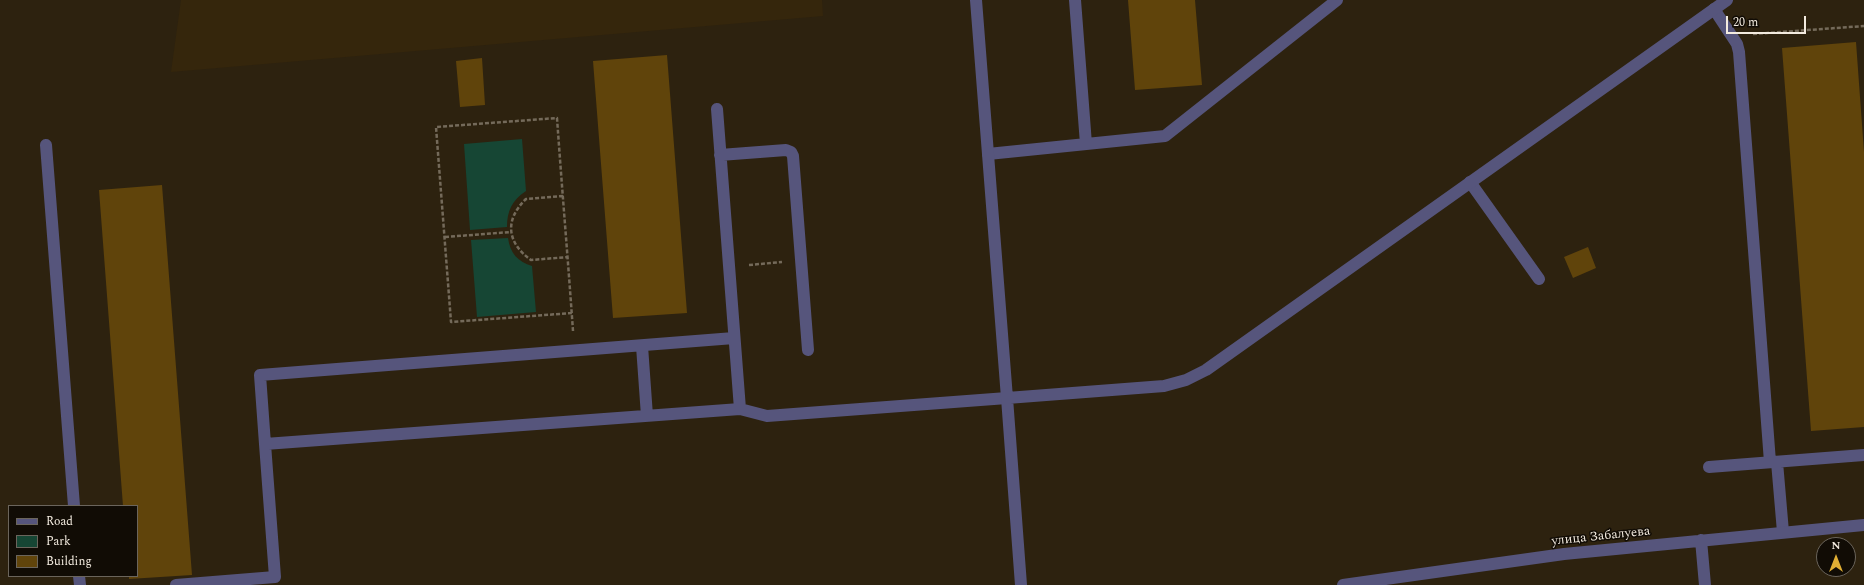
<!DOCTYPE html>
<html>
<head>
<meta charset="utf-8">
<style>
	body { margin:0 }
	#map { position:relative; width:1864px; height:585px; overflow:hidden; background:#2d220f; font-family:Spectral,serif }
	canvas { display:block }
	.legend { position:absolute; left:8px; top:505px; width:130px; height:72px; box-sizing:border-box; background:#110c05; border:1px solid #6b655c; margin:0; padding:5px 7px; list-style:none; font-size:12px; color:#f3ebdf }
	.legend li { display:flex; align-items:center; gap:8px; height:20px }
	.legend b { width:20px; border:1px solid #6b655c }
	.north { position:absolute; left:1816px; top:537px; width:40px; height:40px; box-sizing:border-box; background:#110c05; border:1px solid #6b655c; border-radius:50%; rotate:0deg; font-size:11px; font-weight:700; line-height:16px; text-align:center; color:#f3ebdf }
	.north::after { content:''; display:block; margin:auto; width:14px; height:18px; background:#e1af34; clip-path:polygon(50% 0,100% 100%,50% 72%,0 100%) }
	.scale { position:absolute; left:1726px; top:16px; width:80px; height:18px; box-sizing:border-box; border:2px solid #f3ebdf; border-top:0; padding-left:5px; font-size:12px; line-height:14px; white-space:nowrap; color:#f3ebdf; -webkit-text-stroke:3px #110c05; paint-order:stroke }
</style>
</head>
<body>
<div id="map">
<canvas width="1864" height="585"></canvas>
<ul class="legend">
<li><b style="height:5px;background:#56557c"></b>Road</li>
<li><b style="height:11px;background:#164634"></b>Park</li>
<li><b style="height:11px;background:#60440b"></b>Building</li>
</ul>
<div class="north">N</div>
<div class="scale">20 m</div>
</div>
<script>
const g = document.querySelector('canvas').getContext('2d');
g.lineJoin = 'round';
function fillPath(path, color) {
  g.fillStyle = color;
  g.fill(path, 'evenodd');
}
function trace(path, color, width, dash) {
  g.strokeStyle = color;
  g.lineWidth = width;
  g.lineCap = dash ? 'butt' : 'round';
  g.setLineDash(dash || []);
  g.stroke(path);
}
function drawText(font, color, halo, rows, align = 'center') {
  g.font = font + ' Spectral,serif';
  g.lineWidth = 3;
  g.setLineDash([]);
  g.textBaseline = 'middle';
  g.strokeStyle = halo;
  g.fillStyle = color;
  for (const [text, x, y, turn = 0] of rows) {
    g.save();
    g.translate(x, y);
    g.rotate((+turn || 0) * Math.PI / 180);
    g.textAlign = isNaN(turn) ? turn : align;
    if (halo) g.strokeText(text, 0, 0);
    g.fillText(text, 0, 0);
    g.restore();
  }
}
fillPath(new Path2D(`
	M181 0H822L823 16 171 72Z`), '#35260c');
fillPath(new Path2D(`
	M522 139 526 191C512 200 507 211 507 227L470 230 464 144Z
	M508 238C510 253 518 262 532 266L536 312 477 317 471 240Z`), '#164634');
fillPath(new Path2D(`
	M1128 0H1195L1202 85 1135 90Z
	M1856 42 1864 152V427L1811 431 1782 48Z
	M667 55 687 313 613 318 593 61Z
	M482 58 485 105 460 107 456 61Z
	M162 185 192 575 129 579V576H137V506H123L99 190Z
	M1588 247 1596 268 1573 278 1564 257Z`), '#60440b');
trace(new Path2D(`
	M1753 34 1864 26
	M563 196 526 199C504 220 507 243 531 260L568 257
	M445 237 511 232
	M749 265 782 262
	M572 313 451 322 436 127 557 118C562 189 568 260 573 331`), '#746a5a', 2.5, [4, 2]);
trace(new Path2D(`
	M1075 0 1086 144
	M1714 9 1737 44 1739 52 1770 462
	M717 109 740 409
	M46 145 74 506
	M988 154 1165 136 1337 0
	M720 155 786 150 791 152 793 156 808 350
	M1470 182 1539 279
	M734 338 260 375 265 444 740 409 767 416 1007 398
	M642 346 647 416
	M1777 462 1783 532
	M1709 467 1864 455
	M79 576 80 585
	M176 585 275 577 265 444`), '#56557c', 12);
trace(new Path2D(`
	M976 0 1007 398 1164 386 1186 380 1206 370 1727 0
	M1007 398 1021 585
	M1701 540 1705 585
	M1343 585 1564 554 1864 525`), '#56557c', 12);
drawText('13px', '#f3ebdf', '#110c05', [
	["улица Забалуева",1601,537,-6]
]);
</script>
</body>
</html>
